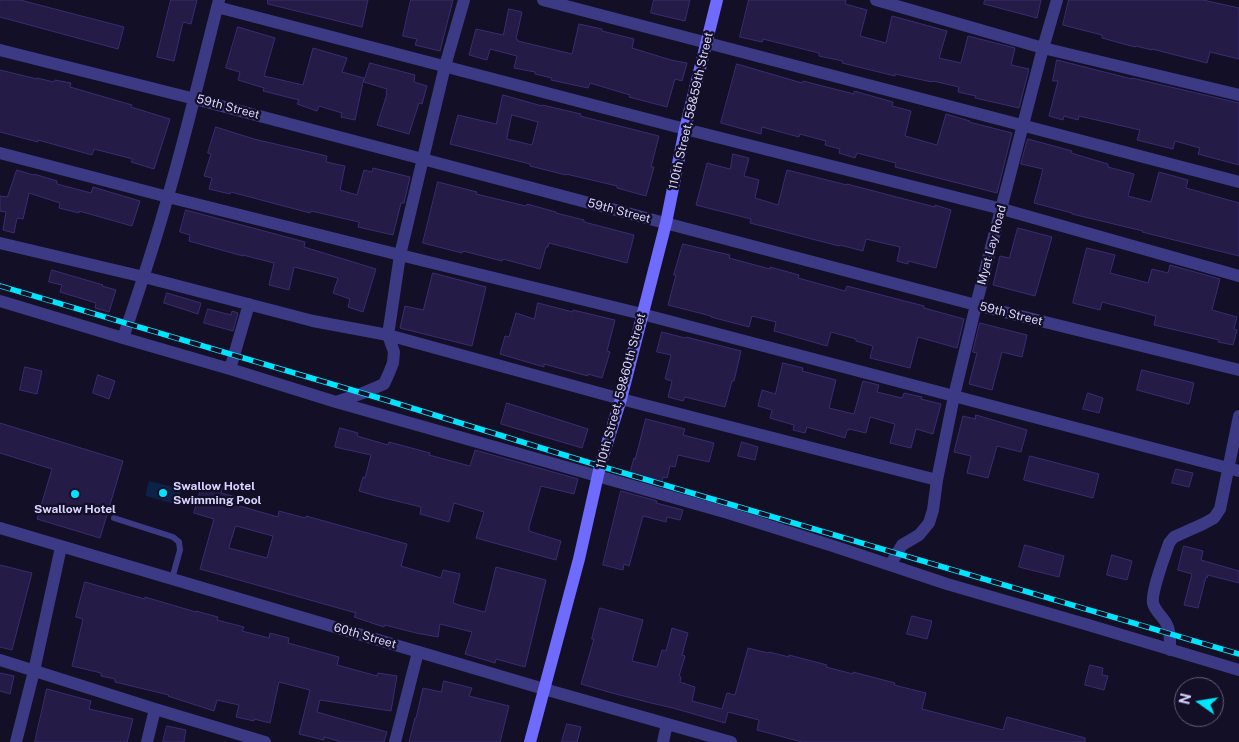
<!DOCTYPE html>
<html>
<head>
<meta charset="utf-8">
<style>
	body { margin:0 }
	#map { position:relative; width:1239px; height:742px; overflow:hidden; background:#130f26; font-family:"Public Sans",sans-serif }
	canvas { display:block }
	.north { position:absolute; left:1174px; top:677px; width:50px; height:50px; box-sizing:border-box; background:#130f26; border:1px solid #625e7d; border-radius:50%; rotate:283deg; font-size:14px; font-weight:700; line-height:20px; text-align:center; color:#d9d4ff }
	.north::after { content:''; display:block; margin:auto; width:18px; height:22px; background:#00e5ff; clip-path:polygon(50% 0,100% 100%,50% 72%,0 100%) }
</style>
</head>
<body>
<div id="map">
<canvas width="1239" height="742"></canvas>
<div class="north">N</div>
</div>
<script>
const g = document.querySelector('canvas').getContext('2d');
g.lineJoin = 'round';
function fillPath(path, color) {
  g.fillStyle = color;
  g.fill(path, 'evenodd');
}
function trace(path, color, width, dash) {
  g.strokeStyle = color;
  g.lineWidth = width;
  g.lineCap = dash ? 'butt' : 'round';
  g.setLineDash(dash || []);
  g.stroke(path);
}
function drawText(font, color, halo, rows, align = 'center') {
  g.font = font + ' "Public Sans",sans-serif';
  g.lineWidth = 4.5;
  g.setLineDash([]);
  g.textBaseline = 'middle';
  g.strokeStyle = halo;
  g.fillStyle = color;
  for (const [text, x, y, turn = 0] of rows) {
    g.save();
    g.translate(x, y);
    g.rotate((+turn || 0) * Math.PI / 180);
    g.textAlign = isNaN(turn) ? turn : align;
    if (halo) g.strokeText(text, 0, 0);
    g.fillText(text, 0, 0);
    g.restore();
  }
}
fillPath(new Path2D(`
	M149 481 181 489 178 505 146 496V493Z`), '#0c2248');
const building = new Path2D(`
	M0 0H20L124 27 118 49 0 17Z
	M171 0H197L191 24 183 22 174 61 157 57Z
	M268 0H368L362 27 268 4Z
	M411 0H453L440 51 415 45 417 39 403 36Z
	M654 0H690L685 21 651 13Z
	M749 0H846L845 4 867 10 860 36 886 43 892 16 907 20 947 31 939 58 961 63 968 36 1015 48 1011 65 1029 69 1019 108 975 98 976 96 958 92 959 87 933 81 932 82 895 74V76L842 63 843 61 819 56V53L763 39 762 42 740 37Z
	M985 0H1041L1037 18 984 4Z
	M1069 0H1203L1239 8V59L1210 52 1207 63 1152 49V50L1136 46 1135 47 1102 38V35L1063 25Z
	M509 9 522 12 516 39 518 40V41L572 54 579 24 602 29V31L634 39 632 48 671 60 687 63 682 81 675 79 667 107 629 97 630 95 590 83 588 88 574 85 551 80 552 78 535 74V72L514 68 517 56 490 49 487 60 469 55 476 29 503 35Z
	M238 27 275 38 264 76 303 85 313 48 347 58 342 72 364 78 355 120 341 117 342 113 319 106 317 111 297 104 299 100 263 91 264 88 238 80 240 72 226 68Z
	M1057 60 1132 79V78L1239 103V165L1198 154 1200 148 1175 141 1173 149 1137 140 1140 130 1079 116 1078 120 1064 116 1063 120 1049 116 1058 81H1053Z
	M370 63 415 75 414 82 427 86 422 104 419 103 409 134 377 125 387 94 386 93 387 89 364 82Z
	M737 64 802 83 803 81 854 94V91L893 102 892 106 911 111 905 136 937 145 946 114 970 121 969 122 1012 133 997 193 895 167 896 163 857 153 855 158 839 153 840 149 825 145 826 141 800 134 799 137 762 127 761 134 721 123Z
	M0 70 37 79V78L54 82 55 80 71 83 70 87 132 105 131 107 170 119 154 169 131 162 133 159 94 149 92 155 38 140V142L0 132Z
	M503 95 542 106V105L581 114 580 116 659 136 651 167H654L646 196 617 188V186L566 174V175L530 166V164L450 144 458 115 496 124ZM512 115 538 122 532 145 507 139Z
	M216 127 254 139 327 156 326 162 345 166 340 190 357 195 364 170 372 172 373 168 410 177 404 203H401L393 235 358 227 359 222 311 211 310 213 231 192 230 194 209 189 212 178 204 176 211 154 208 153Z
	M1028 139 1072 151 1071 153 1108 164V167L1134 174 1128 196 1151 202 1159 172 1188 180 1186 188 1239 203V256L1142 232 1143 231 1072 214V213L1034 203 1043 169 1021 164Z
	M733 154 749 158 744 176 759 180 755 198 778 205 787 170 847 185V184L935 207V205L951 210 936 268 908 261V264L897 261 900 247 866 239 863 251 840 245 839 246 750 223 751 219 696 205 707 163 730 169Z
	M17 170 33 175 34 174 57 181V184L91 193 93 187 140 201 132 226 79 211V213L59 208 60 203 29 193 23 219 17 218 14 233 3 230 6 212 0 211V196L7 197Z
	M438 182 477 192 476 194 526 206 527 204 556 212V213L584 220V222L634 235 627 263 549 243 548 247H546L540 269 503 259 502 261 463 251 462 253 423 243Z
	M186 210 305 242 304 247 376 269 363 312 348 307 350 299 333 293 338 278 294 267 289 290 269 285 274 263 243 255V256L189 241 190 235 180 232Z
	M1018 228 1052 237 1035 296 993 285 1000 256 1009 258Z
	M683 244 730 255 729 258 770 269V267L799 275 798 278 845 291 847 286 924 306V308L964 319 957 348 918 337 910 368 870 358 873 346 856 341V339L831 332 827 346 774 331 776 322 752 316 749 327 711 317V316L668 305 676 275H674Z
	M1087 248 1115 255 1110 273 1148 283 1152 269 1168 273 1170 265 1220 279 1212 310 1237 317 1234 329 1237 330 1233 345 1218 342 1219 340 1154 325 1156 316 1102 302 1100 310 1073 303Z
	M52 270 103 285 102 286 116 290 109 312 95 308 96 303 60 292 62 285 49 282Z
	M433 273 486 287 472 346 400 328 405 306 423 310Z
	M167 293 201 303 198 314 164 303Z
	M538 303 573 312V310L615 320 607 351 610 352 602 378 588 374V376L544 364V367L500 354 505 336 509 337 516 313 534 319Z
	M208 309 231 315 232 311 238 313 233 331 204 323Z
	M980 323 1027 335 1022 357 1002 352 992 390 969 384 977 353 973 352Z
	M662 332 685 338 686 337 741 351 734 381H732L725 407 685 397 683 401 668 397 672 381 665 379 671 355 657 352Z
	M783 363 803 368 802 371 836 380 829 408 854 414 863 381 879 385 877 392 902 398 904 393 922 397 921 399 941 404 933 434 916 429 911 448 890 443 895 424 870 417 866 433 849 429V430H847L845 438 807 427 805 433 793 430 794 425 770 418 772 410 758 406 762 390 775 394Z
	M25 367 42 371 37 394 20 390Z
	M1142 370 1194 383 1189 404 1137 390Z
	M98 375 115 381 109 399 93 393Z
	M1088 393 1103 398 1099 413 1083 409Z
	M507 403 588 429 582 448 501 424Z
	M976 415 1027 430 1021 452 997 446 988 478 967 473 971 456 954 452 963 416 975 419Z
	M646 419 685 429 683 435 714 443 709 462 678 455 675 467 670 466 667 478 663 477 661 486 629 476 634 458 635 459Z
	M0 423 123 461 100 538 37 519 52 469 0 453Z
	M340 428 358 433 357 436 388 445 389 442 430 453 429 455 470 466 475 450 578 479 574 494 541 486 529 527V531L561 541 556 560 476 538 484 512 454 503 449 522 420 514 421 507 376 496 359 491 363 477 365 478 371 455 335 447Z
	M742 442 758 447 755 460 738 456Z
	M1030 456 1099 474 1093 498 1024 480Z
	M1176 469 1193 473 1189 487 1172 483Z
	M203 482 223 487 221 493 236 497 233 504 278 517 279 511 305 518 306 516 407 544 401 566 441 578 443 570 460 574 453 603 462 606 485 612 496 567 546 580 525 667 496 659 495 663 465 654 472 632 440 624 438 637 416 633 385 625 384 627 354 617 356 613 200 569 214 519 194 513ZM236 526 273 536 267 558 229 548Z
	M621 491 657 501 656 503 683 510 680 520 667 517 666 522 643 516 629 566 624 564 623 570 603 565Z
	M1025 545 1064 556 1059 577 1019 567Z
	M1184 546 1203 551 1201 560 1239 571V583L1208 575 1207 578 1206 577 1198 608 1184 605 1192 574 1178 570Z
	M1112 555 1132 561 1127 580 1107 575Z
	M0 565 32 573 12 650 0 647Z
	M85 582 145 599V597L196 612V611L218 617 217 620 244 627 242 631 269 638 270 633 289 638 288 643 339 657 337 665 377 676 378 673 397 676 391 711 320 700 317 712 387 732 384 742H342L324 737V740L299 734 310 690 279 682 270 723 254 719V721L236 717 239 705 217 700 214 711 168 696 169 695 115 682V679L101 676V673L72 666 83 619 76 617Z
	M600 608 643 620 632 661 657 667 662 650 666 651 672 628 688 633 682 655 685 656 679 676 681 677 680 682 695 687 692 701 722 709 727 693 735 695 748 648 768 653 769 652 789 657V655L827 665 826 667 853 674V672L895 683 894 685 926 693 922 709 1003 730 1007 717 1085 738V742H802L757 730 759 720 728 712 725 723 673 708 651 703 612 693 581 684 594 639H592Z
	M912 616 932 621 927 639 907 634Z
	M1090 665 1103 668 1102 675 1108 676 1104 690 1085 685Z
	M0 673 14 676 10 694 0 691Z
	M444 681 472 688 469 696 509 706 500 742H409L415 718H416L423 688 441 692Z
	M47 689 91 701 89 709 133 719 127 742H35Z
	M567 724 581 727 577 742H562Z
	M167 726 186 730 184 742H163Z`);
fillPath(building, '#241b47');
trace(building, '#3b2d73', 1);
trace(new Path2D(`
	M114 518 173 537 179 542 180 550 172 579`), '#3d3a85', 6);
trace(new Path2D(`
	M543 0 1239 182
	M876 0 1043 48 1239 95
	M217 7 685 129 1002 209 1239 276
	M0 50 195 99 976 305 1239 370
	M0 153 168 197 400 255 642 314 1239 471
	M0 243 144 277 313 321 388 335 621 399 937 480
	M0 301 123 338 230 369 336 402 728 513 833 546 947 584 1085 624 1239 670
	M123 338C139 291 155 244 168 196 187 131 202 66 219 0
	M230 369 249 304
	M336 402 363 393 384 384 389 373 393 363 394 352 388 335 400 255 445 66 464 0
	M0 528 544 689 731 742
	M890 565 902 545 919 535 929 523 933 510 937 480 954 396 976 305 1043 48 1057 0
	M1170 650C1170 641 1171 631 1166 623 1162 616 1155 611 1153 603 1151 591 1165 556 1169 543L1174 537 1203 524 1214 518 1220 509 1239 416
	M0 660 155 709 265 742
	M16 742 34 671 61 547
	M147 742 155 709
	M395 742 418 652
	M663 742 667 724`), '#3d3a85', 12);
trace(new Path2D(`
	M530 742 579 559 600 466 621 399 666 223 685 129 717 0`), '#6f6bff', 12);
const rail = new Path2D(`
	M0 286 389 401 600 466 1239 654`);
trace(rail, '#00e5ff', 5.5);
trace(rail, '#130f26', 4, [11]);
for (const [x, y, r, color] of [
	[163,493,5,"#00e5ff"],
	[75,494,5,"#00e5ff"]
]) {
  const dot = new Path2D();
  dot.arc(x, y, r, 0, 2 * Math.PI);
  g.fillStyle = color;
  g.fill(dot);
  trace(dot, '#130f26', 2);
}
drawText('12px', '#d9d4ff', '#130f26', [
	["59th Street",228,107,15],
	["110th Street, 58&59th Street",691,111,-77],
	["59th Street",619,211,15],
	["Myat Lay Road",992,245,-75],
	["59th Street",1011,314,14],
	["110th Street, 59&60th Street",621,391,-75],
	["60th Street",365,636,16]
]);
drawText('bold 12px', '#d9d4ff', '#130f26', [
	["Swallow Hotel",173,486],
	["Swimming Pool",173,500],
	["Swallow Hotel",75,509,"center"]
], 'left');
</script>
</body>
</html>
